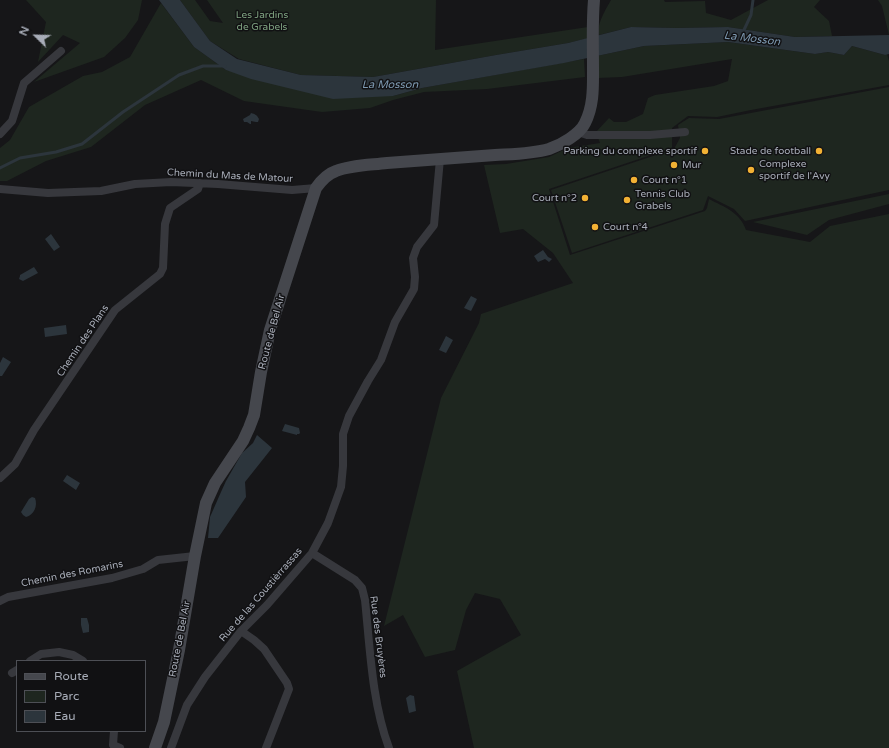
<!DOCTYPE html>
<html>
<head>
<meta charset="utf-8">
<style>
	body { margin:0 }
	#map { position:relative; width:889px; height:748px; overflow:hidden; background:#161618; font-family:"Varela Round",sans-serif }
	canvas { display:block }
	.legend { position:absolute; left:16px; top:660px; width:130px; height:72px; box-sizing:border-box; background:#111113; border:1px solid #4d4f55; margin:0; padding:5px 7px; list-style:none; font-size:12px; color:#a8adb8 }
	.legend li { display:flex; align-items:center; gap:8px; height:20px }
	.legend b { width:20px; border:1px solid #4d4f55 }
	.north { position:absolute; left:16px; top:16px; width:40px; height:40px; -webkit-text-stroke:3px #111113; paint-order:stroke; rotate:293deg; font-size:11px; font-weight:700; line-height:16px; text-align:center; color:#a8adb8 }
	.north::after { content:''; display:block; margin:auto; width:14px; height:18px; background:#a8adb8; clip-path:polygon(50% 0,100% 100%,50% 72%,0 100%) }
</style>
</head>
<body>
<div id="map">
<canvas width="889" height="748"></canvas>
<ul class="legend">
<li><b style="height:5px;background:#45474d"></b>Route</li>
<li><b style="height:11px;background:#1e261f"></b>Parc</li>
<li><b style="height:11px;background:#2c353c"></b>Eau</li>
</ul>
<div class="north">N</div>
</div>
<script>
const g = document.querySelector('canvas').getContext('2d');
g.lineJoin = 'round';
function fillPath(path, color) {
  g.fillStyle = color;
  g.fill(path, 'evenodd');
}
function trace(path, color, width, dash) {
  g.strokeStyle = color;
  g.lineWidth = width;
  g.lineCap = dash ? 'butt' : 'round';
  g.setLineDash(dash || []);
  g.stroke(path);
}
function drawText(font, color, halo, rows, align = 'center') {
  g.font = font + ' "Varela Round",sans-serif';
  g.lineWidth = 3;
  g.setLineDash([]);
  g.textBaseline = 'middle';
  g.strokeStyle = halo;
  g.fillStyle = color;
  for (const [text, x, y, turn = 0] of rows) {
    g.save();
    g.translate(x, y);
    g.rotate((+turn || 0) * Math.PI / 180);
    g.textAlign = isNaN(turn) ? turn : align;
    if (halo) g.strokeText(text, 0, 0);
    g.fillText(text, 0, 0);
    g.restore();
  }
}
fillPath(new Path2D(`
	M26 0H142L138 20 125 38 104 57 34 82 80 43 63 35 38 62 46 22Z
	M180 0H195L210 21 223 23 207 0H436L435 50 588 27 589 38 568 43 496 55 373 77 301 75 239 59 210 41Z
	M611 0H664L665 2 705 1 706 13 731 20 768 0H820L814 7 829 21 832 36 795 37 728 27 677 28 631 27 599 35C596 25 606 9 611 0Z
	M878 0H889V35L882 6Z
	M161 3 194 47 226 70 393 96 422 88 584 59 585 77 487 89 424 92 393 100 370 108 322 112 244 101 201 80 145 105 91 147 46 161 7 181H0V148L10 140 29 107 83 76 102 72 130 57Z
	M728 42 815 54 828 52 844 55 852 46 885 55 887 54 889 61V85L751 110 717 117 688 116 672 128V148L549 189 570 255 705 211 707 208 709 199C724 207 740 212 746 230L810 242 830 226 889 214V748H474L457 671 521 635 500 599 475 593 466 610 455 650 425 657 403 615 384 626 441 398 479 323 481 314 573 283 553 253 523 229 500 233 484 165 506 164 549 157 568 148 600 143 596 132 609 118 614 122H626L643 114 648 98 655 95 714 86 728 81 732 59 622 77 597 78V56L644 46Z
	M889 87V190L745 221 734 209 708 196 703 210 572 253 551 190 674 149 680 138 678 125 689 118 719 119Z
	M889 194V204L829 220 807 235 753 222Z`), '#1e261f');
fillPath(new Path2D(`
	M159 0H180L210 41 237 59 301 75 373 77 496 55 568 43 631 27 677 28 728 27 795 37 889 35V54L885 55 852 46 844 55 828 52 815 54 728 42 644 46 564 63 422 88 393 96 333 99 251 79 226 70 194 47Z
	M251 113C255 114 257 115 259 119L258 122H256L251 121V124H250L247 122H244L243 119 250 115Z
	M51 234 60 247 54 251 45 239Z
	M543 250 548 257 552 259 549 262 545 259 538 262 534 256Z
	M34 267 38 273 23 281 19 279 20 276V275Z
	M471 296 477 299 471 311 464 308Z
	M66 325 67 334 45 337 44 328Z
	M446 336 453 340 446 353 439 350Z
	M3 357 11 362 2 376H0V363Z
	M285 424 299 428 300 433 299 434H297V435L282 431Z
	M257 435 272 448 245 482 246 497 218 538H208L210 517 221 492 226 481 242 453 253 443Z
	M67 475 80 483 76 490 63 481Z
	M32 497 35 498C38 506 34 515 26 517L23 515 21 512 29 499Z
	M81 618H87L89 625V632L83 633 81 625Z
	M410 695 414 696 416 711 409 713 406 698Z`), '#2c353c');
trace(new Path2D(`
	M743 32 751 15 753 0
	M0 168 20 158 56 152 82 144 123 112 179 75 203 66H225`), '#2c353c', 3);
trace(new Path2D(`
	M578 132 587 135H650L685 132
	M0 134 12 121 24 83 61 51
	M0 189 48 193 101 191 135 184 171 182 218 184 292 190 316 188
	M0 478 15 464 34 430 115 310 160 274 163 268 165 224 170 208 198 189 200 183
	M312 553 355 580 362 588 365 600C370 648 372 703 389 748
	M0 601 8 597 112 578 143 569 158 560 195 556
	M241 631 254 640 264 649 287 683 289 689 266 748
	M30 661 41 654 59 652 73 655 83 661
	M12 673 17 670
	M114 731 113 745 120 748
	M171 748 187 705 205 677 241 631 267 605 312 553 328 523 341 487 343 466V434L349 416 368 381 381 360 395 322 414 289 415 277 413 258 417 247 434 225 440 159`), '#37383d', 8);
trace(new Path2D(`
	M155 748 164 722 179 650 195 556 206 503 215 483 243 441 249 428 254 415 261 372 270 330 316 188C321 181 327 174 336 171 351 165 370 165 387 163 423 160 459 158 495 155 513 154 532 154 549 149 561 145 580 134 585 123 594 105 593 86 593 67 593 44 592 22 594 0`), '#45474d', 12);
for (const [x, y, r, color] of [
	[705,151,4,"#f2b134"],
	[819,151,4,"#f2b134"],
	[674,165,4,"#f2b134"],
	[751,170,4,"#f2b134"],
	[634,180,4,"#f2b134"],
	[585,198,4,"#f2b134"],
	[627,200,4,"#f2b134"],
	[595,227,4,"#f2b134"]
]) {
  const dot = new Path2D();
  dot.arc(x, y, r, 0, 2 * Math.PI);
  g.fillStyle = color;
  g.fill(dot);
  trace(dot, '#111113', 1.5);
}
drawText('10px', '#7fa381', '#111113', [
	["Les Jardins",262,15],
	["de Grabels",262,27]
]);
drawText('10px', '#a8adb8', '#111113', [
	["Parking du complexe sportif",697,151,"right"],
	["Stade de football",811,151,"right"],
	["Complexe",759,164],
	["sportif de l'Avy",759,176],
	["Mur",682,165],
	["Court n°1",642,180],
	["Tennis Club",635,194],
	["Grabels",635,206],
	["Court n°2",577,198,"right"],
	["Court n°4",603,227]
], 'left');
drawText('10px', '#a8adb8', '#111113', [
	["Chemin du Mas de Matour",230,176,3],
	["Route de Bel Air",272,332,-75],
	["Chemin des Plans",83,341,-56],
	["Chemin des Romarins",72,574,-11],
	["Rue de las Coustièrrassas",261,595,-49],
	["Rue des Bruyères",378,637,83],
	["Route de Bel Air",180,639,-79]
]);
drawText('italic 11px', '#7f9bb3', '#111113', [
	["La Mosson",752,39,7],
	["La Mosson",390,85]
]);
</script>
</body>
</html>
